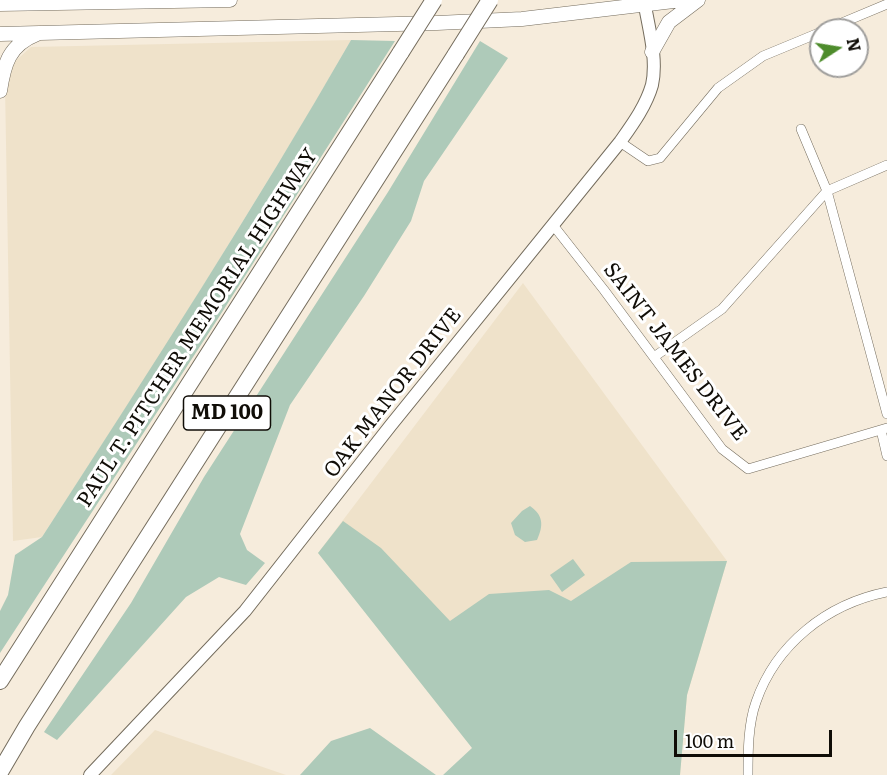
<!DOCTYPE html>
<html>
<head>
<meta charset="utf-8">
<style>
	body { margin:0 }
	#map { position:relative; width:887px; height:775px; overflow:hidden; background:#f6ecdc; font-family:Literata,serif }
	canvas { display:block }
	.north { position:absolute; left:809px; top:18px; width:60px; height:60px; box-sizing:border-box; background:#fff; border:2px solid #9f9e9c; border-radius:50%; rotate:78deg; font-size:16px; font-weight:700; line-height:24px; text-align:center; color:#100d07 }
	.north::after { content:''; display:block; margin:auto; width:21px; height:27px; background:#4e8c2c; clip-path:polygon(50% 0,100% 100%,50% 72%,0 100%) }
	.scale { position:absolute; left:674px; top:730px; width:158px; height:27px; box-sizing:border-box; border:3px solid #100d07; border-top:0; padding-left:8px; font-size:18px; line-height:21px; white-space:nowrap; color:#100d07; -webkit-text-stroke:4px #fff; paint-order:stroke }
</style>
</head>
<body>
<div id="map">
<canvas width="887" height="775"></canvas>
<div class="north">N</div>
<div class="scale">100 m</div>
</div>
<script>
const g = document.querySelector('canvas').getContext('2d');
g.lineJoin = 'round';
function fillPath(path, color) {
  g.fillStyle = color;
  g.fill(path, 'evenodd');
}
function trace(path, color, width, dash) {
  g.strokeStyle = color;
  g.lineWidth = width;
  g.lineCap = dash ? 'butt' : 'round';
  g.setLineDash(dash || []);
  g.stroke(path);
}
function drawText(font, color, halo, rows, align = 'center') {
  g.font = font + ' Literata,serif';
  g.lineWidth = 6;
  g.setLineDash([]);
  g.textBaseline = 'middle';
  g.strokeStyle = halo;
  g.fillStyle = color;
  for (const [text, x, y, turn = 0] of rows) {
    g.save();
    g.translate(x, y);
    g.rotate((+turn || 0) * Math.PI / 180);
    g.textAlign = isNaN(turn) ? turn : align;
    if (halo) g.strokeText(text, 0, 0);
    g.fillText(text, 0, 0);
    g.restore();
  }
}
fillPath(new Path2D(`
	M351 40 305 120 168 343 42 537 13 541 5 86 12 64 31 47Z
	M523 283 727 561 687 695 680 775 318 553Z
	M155 730 286 775H111Z`), '#efe2ca');
fillPath(new Path2D(`
	M351 40 395 41 210 331 0 653V611L8 595 15 555 42 537C148 373 254 209 351 40Z
	M480 41 508 58 424 181 411 221 364 296 290 405 240 534 247 550 265 563 246 585 219 577 186 597 57 740 44 732 131 603 204 477 388 192Z
	M530 506C543 515 544 525 537 540L525 542 515 535 511 523 522 511Z
	M343 521 381 548 450 621 489 594 549 590 571 601 631 562 727 561 687 695 680 775H443L472 748 318 553Z
	M573 559 585 575 562 592 550 575Z
	M370 728 436 775H300L331 741Z`), '#aecab9');
const street = new Path2D(`
	M825 30 887 4
	M801 129 827 191 887 414
	M620 142 648 161 660 158 718 88 763 56 821 32
	M553 225 604 290 722 449 748 469 887 428
	M654 357 722 309 827 191 887 165
	M881 430 887 456
	M748 775C748 752 748 724 756 702 776 644 827 604 887 592`);
const secondary = new Path2D(`
	M90 775 245 611 391 425 620 142C632 125 646 106 652 85 658 58 648 26 644 0`);
const primary = new Path2D(`
	M0 4 230 0
	M0 34 437 23 522 19 682 0
	M652 52 669 22 698 0
	M0 91C4 64 9 45 37 34`);
const highway = new Path2D(`
	M0 681 401 52
	M0 772 27 726 456 54`);
trace(street, '#746c5d', 10);
trace(secondary, '#746c5d', 14);
trace(primary, '#746c5d', 15);
trace(highway, '#746c5d', 18);
trace(street, '#fff', 9);
trace(secondary, '#fff', 12);
trace(primary, '#fff', 14);
trace(highway, '#fff', 16);
const highwayBridge = new Path2D(`
	M401 52 434 0
	M456 54 490 0`);
trace(highwayBridge, '#746c5d', 18, []);
trace(highwayBridge, '#fff', 16);
for (const [x, y, w] of [
	[227,413,87]
]) {
  const box = new Path2D();
  box.roundRect(x - w / 2, y - 17, w, 34, 4.5);
  g.fillStyle = '#fff';
  g.fill(box);
  trace(box, '#100d07', 1.5);
}
drawText('bold 20px', '#100d07', null, [
	["MD 100",227,413]
]);
drawText('21px', '#100d07', '#fff', [
	["PAUL T. PITCHER MEMORIAL HIGHWAY",198,328,-57],
	["SAINT JAMES DRIVE",675,352,52],
	["OAK MANOR DRIVE",393,393,-52]
]);
</script>
</body>
</html>
